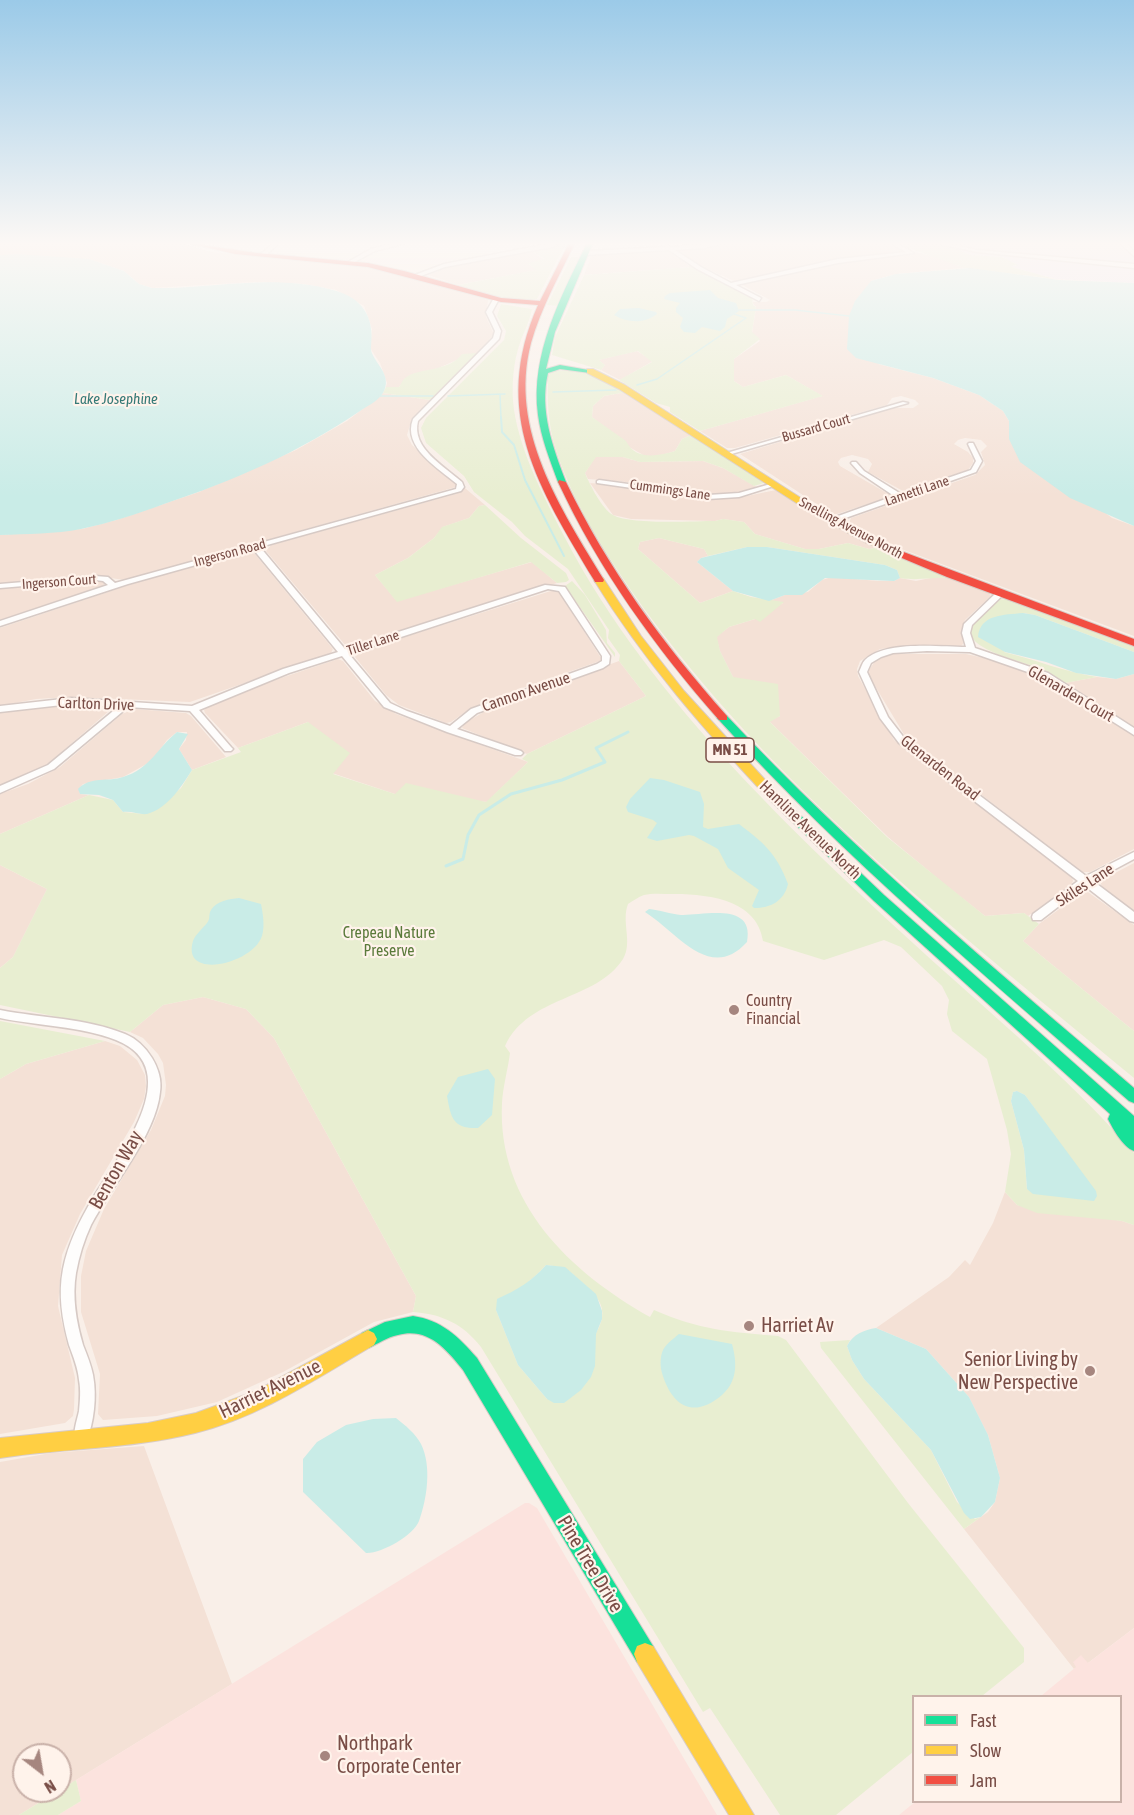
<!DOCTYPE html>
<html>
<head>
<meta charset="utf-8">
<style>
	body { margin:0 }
	#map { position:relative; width:1134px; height:1815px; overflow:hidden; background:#f9efe8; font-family:"Asap Condensed",sans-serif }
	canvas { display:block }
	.legend { position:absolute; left:912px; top:1695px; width:210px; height:108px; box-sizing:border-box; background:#fff3eb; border:2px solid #c9b1a9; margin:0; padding:8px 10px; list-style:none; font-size:18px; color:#794d46 }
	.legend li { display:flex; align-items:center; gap:12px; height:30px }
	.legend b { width:30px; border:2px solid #c9b1a9 }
	.north { position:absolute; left:12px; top:1743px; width:60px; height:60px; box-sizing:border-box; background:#fff3eb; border:2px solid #c9b1a9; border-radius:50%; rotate:149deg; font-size:16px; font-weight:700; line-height:24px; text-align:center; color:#794d46 }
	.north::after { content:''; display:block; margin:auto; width:21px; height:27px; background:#a6867f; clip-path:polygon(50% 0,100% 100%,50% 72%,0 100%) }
</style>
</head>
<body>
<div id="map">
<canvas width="1134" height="1815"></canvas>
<ul class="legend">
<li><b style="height:8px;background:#16e098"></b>Fast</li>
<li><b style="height:8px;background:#ffcf43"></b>Slow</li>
<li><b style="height:8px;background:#f24e42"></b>Jam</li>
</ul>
<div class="north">N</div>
</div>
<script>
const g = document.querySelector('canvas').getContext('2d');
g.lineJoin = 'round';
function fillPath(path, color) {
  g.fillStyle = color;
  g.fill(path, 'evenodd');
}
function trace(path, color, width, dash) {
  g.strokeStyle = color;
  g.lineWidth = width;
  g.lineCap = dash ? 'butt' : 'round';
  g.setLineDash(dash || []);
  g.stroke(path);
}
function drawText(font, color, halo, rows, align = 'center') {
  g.font = font + ' "Asap Condensed",sans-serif';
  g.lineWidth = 4.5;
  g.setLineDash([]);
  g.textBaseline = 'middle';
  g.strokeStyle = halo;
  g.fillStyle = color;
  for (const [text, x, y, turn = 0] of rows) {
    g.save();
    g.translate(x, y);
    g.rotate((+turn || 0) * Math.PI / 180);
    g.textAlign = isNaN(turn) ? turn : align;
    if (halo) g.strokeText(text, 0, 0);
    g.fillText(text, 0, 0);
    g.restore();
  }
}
fillPath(new Path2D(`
	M0 243H181L211 252 375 268 418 278 488 300 486 317 494 334 478 353 459 359 434 370 409 376 399 387H386L387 383 380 363 370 348 372 329 364 306 336 290 303 284 255 282 152 288 139 284 124 271 89 259 0 255Z
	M732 243H889L906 252 866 256 736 282 692 262 676 250Z
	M667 250 691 267 584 275 591 256 634 251Z
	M531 251 545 260 529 264 537 270 458 285 428 275 446 268Z
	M914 252 937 257 964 268 896 274 871 281 878 364 933 378 979 395 1003 411 1009 421V439L1112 518 1134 526V636L896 547 849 523 851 518 975 475 985 465 981 452 987 446 981 440 965 438 958 440 954 444 968 452 973 458V463L968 470 903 491 868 472 872 464 868 459 852 455 841 458 838 462 840 466 892 496 837 514H832L740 454 893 408H913L919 404 915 400 901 396 892 398 887 405 735 448H727L700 431 822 396 786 375 743 387 734 381V359L760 341 752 333 756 307 752 302H766L770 300 740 284 844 261 911 255Z
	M637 351 653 361 620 380 601 370 605 365 598 360Z
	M627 392 691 435 682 439 675 451 659 456H645L629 447 592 417 593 406 604 396Z
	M383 393 430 400 412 418 407 435 412 445 456 484V487L124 580 98 576 0 584V535L82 529 116 520 199 492 296 450 347 421Z
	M595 457H623L640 462 703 461 723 468 757 487 740 492 707 495 638 483 588 479 585 473Z
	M590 483 618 485 710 499 742 497 776 490 818 517 875 548 869 549 848 543 819 549H805L755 534 744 522 723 519 715 521 631 519 613 515Z
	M465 488 485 505 479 506 469 518 443 527 434 538 408 558 375 575 397 601 532 562 557 583 353 646H346L266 551 271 545 456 494Z
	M659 538 704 549 708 556 701 558 697 562 733 591 700 603 638 549 640 542Z
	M248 552 255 554 333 649 331 653 190 702 70 697 36 699 0 706V628L144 580Z
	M832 577 878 581H894L900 578 916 581 935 577 949 578 988 592 991 596 965 620 962 627 963 644 961 646 897 647 880 649 860 661 857 669 858 676 894 740 1072 877 1073 881 1070 887 1028 916 1024 913 985 916 948 887 888 837 769 721 780 716 733 677 720 651 716 637 729 627 755 619 783 603 769 601 785 595 808 592 822 580Z
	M97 581 104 582V586L0 621V589Z
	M554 590 559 592 601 658 600 661 491 699 468 710 451 722 446 723 399 705 386 695 355 657 360 651Z
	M891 654H966L1002 662 1038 675 1134 736V849L1090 872H1082L905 736 869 676V670L875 661Z
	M338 659 343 661 375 701 396 714 528 762 487 802 395 794 332 773 308 722 238 748 205 713 204 710 208 706 242 691Z
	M619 661 646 696 527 754 462 728 465 723 489 709Z
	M1134 674V728L1065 683 1097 677 1116 679Z
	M57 704 101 706 108 708 109 711 49 763 23 777 0 786V713Z
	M134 709 186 713 191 716 226 757 192 770 179 749 186 740 187 732H177L167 740 152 761 123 777 83 784 79 789 80 794 89 795 0 834V794L28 784 60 767 122 714Z
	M1134 863V911L1102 887 1100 881Z
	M0 865 47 889 13 957 0 968Z
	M1085 890 1134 925V1031L1023 941 1039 924Z
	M203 997 246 1009 274 1038 416 1296 413 1312 374 1322 283 1372 217 1402 157 1416 103 1420 98 1414 100 1374 81 1312V1276L86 1251 104 1209 151 1130 165 1096 166 1085 163 1063 158 1054 143 1038 130 1032 163 1005Z
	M105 1041 120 1046 137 1060 145 1075 146 1086 144 1099 134 1122 80 1214 62 1255 58 1306 75 1378 74 1409 73 1416 65 1423 0 1434V1079L26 1064Z
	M1005 1192 1017 1205 1122 1221 1134 1225V1628L1088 1663 1074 1669 964 1529 988 1512 995 1502 1000 1478 988 1435 969 1397 926 1349 876 1328 949 1277 965 1260 970 1265 993 1223Z
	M144 1446 232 1684 60 1790V1755H24V1791H58L19 1815H0V1462L51 1453Z`), '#f4e1d6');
fillPath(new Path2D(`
	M525 1503H529L537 1508 717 1815H58L81 1801 76 1780Z
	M1134 1628V1815H899L915 1802H1120V1696H1041L1076 1667 1073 1662 1081 1655 1088 1663Z`), '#fce3de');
fillPath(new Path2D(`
	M931 243H1134V283L1055 279 1012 267 1010 266 1018 265 1002 257 970 255 953 248Z`), '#f1e6f2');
fillPath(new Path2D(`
	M561 243H566L537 299C516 304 478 293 458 285L536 270 528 263 545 259 531 251 555 247Z
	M895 243H931L954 248 970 255 1002 257 1018 265 1011 266 1012 267 1055 279 964 268Z
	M571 257H579L558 306 547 305Z
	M691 267 752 298 753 305 756 307 752 332 760 339 734 359V381L743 387 786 375 823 396 700 431 670 412V407L656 403 619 380 652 362 638 351 599 360 605 365 601 370 552 355 555 337 584 275Z
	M501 304 532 309C530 320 525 330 521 340 513 361 511 388 514 410 521 454 544 497 564 536 650 702 807 847 945 972 1010 1030 1077 1087 1134 1153V1225L1122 1221 1037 1213 1017 1205 1005 1192 1011 1154 1007 1130 987 1059 952 1031 947 1014 949 1000 942 986 901 947 884 940 824 960 763 941C757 899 707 894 672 894 663 894 652 893 644 895 638 897 633 901 628 904 621 922 633 942 623 959 596 1001 529 995 505 1046L510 1053C508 1069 503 1086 502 1103 497 1203 570 1272 650 1317L654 1310C700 1330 729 1332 778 1336L786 1340 908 1503 1024 1648V1662L982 1696H914L913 1752 836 1815H780L710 1708 703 1712 481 1347C463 1324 442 1314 413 1312L416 1296 274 1038 246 1009 203 997 163 1005 130 1032 0 1005V968L13 957 47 889 0 865V834L89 795 113 800 123 812 144 814 153 811 181 788 192 770 241 752 238 748 308 722 350 753 333 774 395 794 406 783 486 802 528 762 522 759 527 754 646 696 619 661 620 655 608 638 609 630 568 569 525 536 512 522 474 492 464 476 426 443 421 428 426 418 504 340 506 331 497 316ZM1017 1091 1025 1095 1097 1196 1027 1189 1024 1150 1011 1101 1013 1092ZM546 1265C571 1268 568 1271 586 1286 596 1295 604 1304 602 1318 598 1340 561 1380 547 1399L518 1365 496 1310C512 1294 531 1282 546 1265Z
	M478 353 430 400 383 393 386 387H399C401 384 402 381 404 379 416 367 448 373 462 354Z
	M575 370 592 376 627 392 604 396 593 406 592 417 626 441C636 461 658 456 675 451L682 439 691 435 764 483 754 486 723 468 703 461 640 462 623 457H596L585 473C590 485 602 509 613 515 631 525 693 521 715 521L723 519 744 522 755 534 805 549H819L848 543 869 549 875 548 949 578C932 577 917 581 900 578L897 570 885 565 767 547H747L708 556 704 549 659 538 640 542 638 549 700 603 733 591 751 597 784 602 760 622 755 619 729 627 717 637 720 651 733 677 778 684 780 716 770 722 887 837 985 916 1024 913 1039 924 1023 941 1134 1031V1078C964 936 784 797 651 618 615 569 574 507 556 450 548 426 547 400 548 376L552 371Z
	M485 505 521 538 566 573 569 580 566 582 557 583 531 562 397 602 375 575 408 558 434 538 442 527 469 518 479 506Z
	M572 581 585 595 606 630 607 643 615 653V657L565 586Z
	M1001 599 1008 600 1134 647V652L1035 615 1023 613 1004 652C1036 660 1065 672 1097 677L1065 683C1057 678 1049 673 1041 669 1027 662 958 649 972 625 978 615 993 606 1001 599Z
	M0 1021 105 1041 26 1064 0 1079Z
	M850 1340 847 1346 852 1360 864 1379 931 1450 957 1502 975 1519 981 1517 964 1529 821 1348 820 1342Z
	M76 1780 81 1801 58 1815H19Z`), '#e8eed1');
fillPath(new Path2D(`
	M17 254 89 259 124 271 139 284 152 288C212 289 273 273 333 290 361 297 375 316 371 346 369 360 393 372 384 391 380 400 369 405 360 411 300 452 233 481 164 504 137 514 110 523 81 529 55 534 27 534 0 535V255Z
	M970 268 1059 280 1134 283V526L1070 498 1020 462 1009 439V421L1003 411 979 395 933 378 856 358 847 349 849 316 855 301 871 281 896 274Z
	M710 290 718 298 736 303 739 311 727 319 725 327 720 331 702 327 695 333 684 332 680 327 683 318 676 312V308L680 303 664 299 665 296 670 293Z
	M639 308 656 312 657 314C644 324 628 323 614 315L620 309Z
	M747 547H767L885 565 897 570 900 578 894 581 825 578 802 595H785L769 601 733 591 697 562 701 558Z
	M1023 613 1035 615 1134 652V674L1116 679 1076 673 1046 662 1005 652 978 637C980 614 1004 615 1023 613Z
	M177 732 188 734 179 749 192 770C182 786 167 809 147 814 140 815 132 811 123 812L113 800 99 795 80 794 78 789C90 776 109 782 123 777 150 769 158 747 177 732Z
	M650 778 664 780 700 792 704 804 703 827 708 829 739 824C765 844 776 853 788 884 784 901 771 908 754 908L752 906 759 890 728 868 718 849 694 836 689 835 657 841 647 838 657 823 653 820 628 812 626 807 630 799Z
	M239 898 261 904C263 914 265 926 262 936 253 964 181 981 193 941 195 935 203 928 207 923 211 918 208 915 211 910 216 901 230 899 239 898Z
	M649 909C659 910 671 914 681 915 702 916 755 901 747 942 710 983 677 932 645 912Z
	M488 1069 495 1079 492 1115 478 1128C453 1129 451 1118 447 1096L458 1077Z
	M1017 1091 1025 1095 1096 1191 1097 1196 1094 1201 1033 1194 1027 1189 1024 1150 1011 1101 1013 1092Z
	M546 1265 565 1267 596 1294 602 1311V1319L596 1334 595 1366 591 1377 581 1390 564 1403H554L547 1399 518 1365 496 1310 497 1299C517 1290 532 1281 546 1265Z
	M876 1328 926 1349 969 1397 988 1435 1000 1478 995 1502 981 1517 970 1519 964 1513 931 1450 864 1379 852 1360 847 1346C853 1334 864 1330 876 1328Z
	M679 1334 732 1344C737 1362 738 1381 722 1395 694 1419 672 1407 662 1373 660 1366 660 1357 663 1350 667 1343 673 1339 679 1334Z
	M396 1418C406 1426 415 1433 421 1444 432 1466 427 1499 419 1521 414 1535 381 1554 366 1553L303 1492V1459L317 1442 346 1425 373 1419Z`), '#c9ece7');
trace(new Path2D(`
	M739 310H795L849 316
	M637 385 657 379 746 318 734 314
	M553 392 616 390
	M500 394 501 419
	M379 396H433
	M448 396 505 394`), '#c9ece7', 1.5);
trace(new Path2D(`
	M501 417 502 432 514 445 525 480 564 556`), '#c9ece7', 2);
trace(new Path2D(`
	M446 866 463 859 468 835 479 815 511 794 562 780 605 762 596 748 628 732`), '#c9ece7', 3);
const street = new Path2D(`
	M274 243H279L265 256H261V254Z
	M396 243H405L375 251 351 264 346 263 371 249Z
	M553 243H559L552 247 445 267 418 277 415 275 444 264Z
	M716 243H726L704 248 675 250 701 267 731 283 838 259 906 252 890 243H896L914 253 838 263 736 285 761 298 759 301 697 269 669 250 586 255 583 253 586 251 666 247 665 246 667 245 671 247Z
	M935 243H945L977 250 1134 264V268L977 252Z
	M1120 243H1125L1134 251V256Z
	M494 298 499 299 492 312 501 331 499 339 418 421C411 448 444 466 462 482L464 487 461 491 260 547 345 649 545 585 565 587 610 656 609 664 603 668 477 713 457 729 521 751 523 753 521 755H515L447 732 384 707 342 656 289 673 199 710 231 747 233 749 231 751H225L190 711 128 707 54 769 0 793V786L48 765 118 707 71 704 0 712V706L71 698 192 706 283 669 338 652 253 549 128 584 0 626V621L108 585 103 581 95 580 0 588V584L95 576 108 577 115 583 456 489 457 484C438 468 402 447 413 419L493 338 495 331 486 312ZM548 589 559 591 602 656V661L597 664 471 709 450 726 407 711 390 703 349 654Z
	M903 402 908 403 728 455 723 454Z
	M969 443H973L982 461 976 472 834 522 827 520 894 496 860 473 851 463 852 462H856L864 471 901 494 971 470 976 461 968 444Z
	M599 480 708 495 739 493 774 483 777 485 739 497 708 499 597 483V481Z
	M998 591H1004L1005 593 972 625 970 633 975 648 1048 673 1134 728V735L1042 677 970 652 927 651 893 653 881 657 871 663 867 672 888 717 905 739 1086 876 1134 852V859L1093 881 1134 912V922L1130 921 1085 886 1041 920H1033L1032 917 1033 914 1078 881 899 743 880 718 859 672C861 668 862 663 865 660 886 640 940 647 966 647L962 633 964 624Z
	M0 1010C41 1018 86 1018 125 1034 137 1039 145 1047 152 1058 158 1068 162 1080 160 1092 156 1135 111 1187 91 1225 84 1240 79 1256 76 1273 72 1297 76 1321 83 1345 87 1355 91 1365 93 1375 97 1396 94 1423 86 1442L81 1444 76 1442C72 1433 77 1421 79 1411 80 1401 81 1390 79 1380 78 1368 73 1356 69 1345 62 1320 58 1294 63 1269 68 1243 80 1220 93 1198 116 1159 190 1069 116 1040 80 1026 38 1026 0 1018Z`);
const fast = new Path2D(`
	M587 243H593L555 332 546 369 560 365 594 371 590 373 560 369 548 373C539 410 553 448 566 482L562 485 558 482C550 460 541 438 538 415 530 354 561 297 587 243Z
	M723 715 727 716C853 851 994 968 1134 1088V1103L1129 1101C988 978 845 859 719 720L717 718Z
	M774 793 778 794 884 895 1134 1116V1151C1123 1147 1113 1129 1108 1119L1110 1114 874 901 770 800 768 797 770 794Z
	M413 1316C441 1320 458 1336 477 1358L653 1646 656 1654 653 1662 645 1665 637 1662 463 1370C446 1349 428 1327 398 1335 387 1337 378 1344 368 1348L362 1345 359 1339 362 1333 385 1322Z`);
const slow = new Path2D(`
	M587 369H593L625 385 818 509 898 551 890 553 867 543 812 513 619 389 587 373Z
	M599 577 603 578 641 636 684 691 778 794 780 797 778 800H770C705 731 644 661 594 580Z
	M368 1330 374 1333 377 1339 374 1345C317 1378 260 1417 195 1433 131 1449 65 1448 0 1458V1438L148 1423 196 1413 256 1391Z
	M645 1643 653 1646 754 1815H729L637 1662 634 1654 637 1646Z`);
const jam = new Path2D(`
	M188 243 257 253 368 263 404 271 501 298 540 301 569 243H575C559 276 541 308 531 343 508 430 561 509 604 580L603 582H595L594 580C539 488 490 413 538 305L501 302 368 267 235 254Z
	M559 480 566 482C608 569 663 644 727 716V720H719C655 647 599 570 558 482Z
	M893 548 1134 639V646L947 577 890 553 888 551Z`);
trace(street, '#d7cac5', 3);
trace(fast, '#d9ccc6', 2);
trace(slow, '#d9ccc6', 2);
trace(jam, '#d9ccc6', 2);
fillPath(street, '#fefdfc');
fillPath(fast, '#16e098');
fillPath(slow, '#ffcf43');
fillPath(jam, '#f24e42');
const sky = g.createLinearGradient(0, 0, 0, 497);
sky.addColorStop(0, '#9bcae8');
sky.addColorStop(0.49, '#fcf8f5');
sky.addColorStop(1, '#fcf8f500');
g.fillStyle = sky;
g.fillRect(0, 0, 1134, 497);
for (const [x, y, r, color] of [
	[734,1010,6,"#a6867f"],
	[749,1326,6,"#a6867f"],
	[1090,1371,6,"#a6867f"],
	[325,1756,6,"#a6867f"]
]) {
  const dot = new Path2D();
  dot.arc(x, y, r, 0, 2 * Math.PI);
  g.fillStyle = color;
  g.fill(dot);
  trace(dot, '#fff3eb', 2);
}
drawText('14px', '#794d46', '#fff3eb', [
	["Bussard Court",816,428,-16],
	["Cummings Lane",670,490,8],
	["Lametti Lane",917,491,-19],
	["Snelling Avenue North",851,528,28],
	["Ingerson Road",230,553,-15],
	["Ingerson Court",59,582,-4],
	["Tiller Lane",373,643,-18]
]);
drawText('italic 15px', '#357976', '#fff3eb', [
	["Lake Josephine",116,399]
]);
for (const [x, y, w] of [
	[730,750,48]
]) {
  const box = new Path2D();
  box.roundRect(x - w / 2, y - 12, w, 24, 4.5);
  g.fillStyle = '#fff3eb';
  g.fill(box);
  trace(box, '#794d46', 1.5);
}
drawText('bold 15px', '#794d46', null, [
	["MN 51",730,750]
]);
drawText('16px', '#794d46', '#fff3eb', [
	["Cannon Avenue",526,692,-19],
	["Glenarden Court",1071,694,30],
	["Carlton Drive",96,704,2],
	["Glenarden Road",940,768,38],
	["Hamline Avenue North",810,830,44],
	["Skiles Lane",1085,885,-33]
]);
drawText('16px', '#5a7a3a', '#fff3eb', [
	["Crepeau Nature",389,933],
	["Preserve",389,951]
]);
drawText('16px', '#794d46', '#fff3eb', [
	["Country",746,1001],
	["Financial",746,1019]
], 'left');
drawText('20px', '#794d46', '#fff3eb', [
	["Benton Way",116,1170,-60],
	["Harriet Avenue",270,1389,-26],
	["Pine Tree Drive",590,1564,59]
]);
drawText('20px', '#794d46', '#fff3eb', [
	["Harriet Av",761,1326],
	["Senior Living by",1078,1360,"right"],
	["New Perspective",1078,1383,"right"],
	["Northpark",337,1744],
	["Corporate Center",337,1767]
], 'left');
</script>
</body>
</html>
